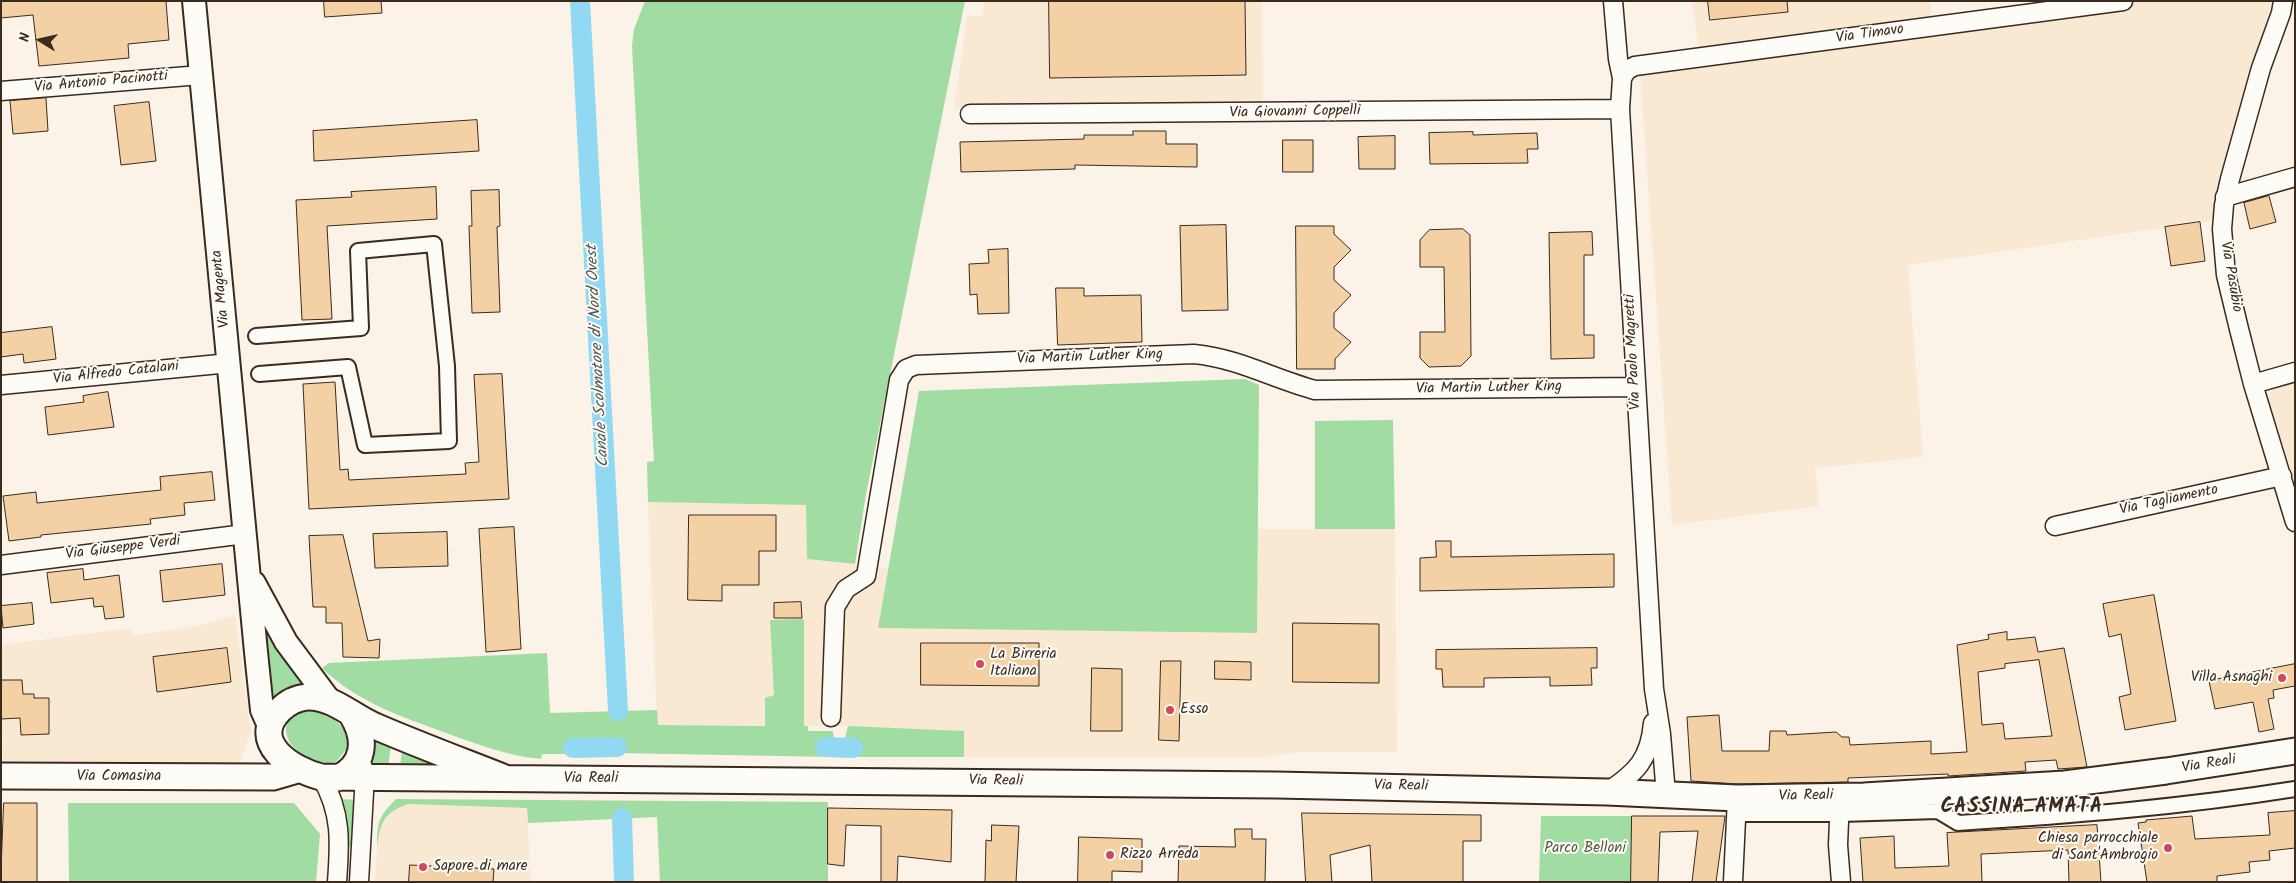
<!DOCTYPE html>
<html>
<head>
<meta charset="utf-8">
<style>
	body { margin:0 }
	#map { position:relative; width:2296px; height:883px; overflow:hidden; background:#fbf3e7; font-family:Kalam,sans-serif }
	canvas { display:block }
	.frame { position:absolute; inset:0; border:2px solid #3b2a1e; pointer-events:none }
	.north { position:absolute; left:15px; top:15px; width:50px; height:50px; -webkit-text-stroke:4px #fdfcf7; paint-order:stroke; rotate:280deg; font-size:14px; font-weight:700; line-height:20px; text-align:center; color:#3b2a1e }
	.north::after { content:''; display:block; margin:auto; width:18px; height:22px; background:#3b2a1e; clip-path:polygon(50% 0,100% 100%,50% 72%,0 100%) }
</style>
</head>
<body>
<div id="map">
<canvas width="2296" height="883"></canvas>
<div class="frame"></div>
<div class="north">N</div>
</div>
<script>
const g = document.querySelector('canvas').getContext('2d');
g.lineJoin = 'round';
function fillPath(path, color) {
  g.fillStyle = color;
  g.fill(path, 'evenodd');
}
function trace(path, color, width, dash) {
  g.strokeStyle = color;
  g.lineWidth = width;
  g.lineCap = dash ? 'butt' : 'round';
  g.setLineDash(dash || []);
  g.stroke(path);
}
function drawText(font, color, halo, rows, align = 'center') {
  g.font = font + ' Kalam,sans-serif';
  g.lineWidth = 4;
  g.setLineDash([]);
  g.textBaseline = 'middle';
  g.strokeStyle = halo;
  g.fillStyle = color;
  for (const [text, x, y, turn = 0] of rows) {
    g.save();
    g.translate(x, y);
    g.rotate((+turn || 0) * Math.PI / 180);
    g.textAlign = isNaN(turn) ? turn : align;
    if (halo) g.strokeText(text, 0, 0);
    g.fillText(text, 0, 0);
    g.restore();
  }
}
fillPath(new Path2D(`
	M984 1H1262L1263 104 954 109 967 16H982Z
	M1692 1H1930L1932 20 2073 1H2292V5L2270 72 2232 205 2210 221 1908 265 1923 457 1815 468 1819 506 1672 525 1640 74 1701 66Z
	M2295 383V482L2268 399 2273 389Z
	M648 502 806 505 807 559 888 568 878 628 1257 633 1258 529H1395L1397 752H1298L1264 757H964V731L848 726 657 725Z
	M235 615 251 731 236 773H3L1 645 131 628 132 636 202 625Z
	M408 804 527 808 531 882H375L377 847 380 827 392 810Z`), '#f9e9d3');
fillPath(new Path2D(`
	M645 1H965L866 494 855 564 807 559 806 505 648 502 647 462 654 461 632 46 634 29Z
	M1245 379 1259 385 1257 633 878 628 919 391Z
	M1393 420 1395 529H1315V421Z
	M804 619V726H808V731H833L834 742 828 741 825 747 828 752H833L834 757 617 753V742H573V754H542L541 759C507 756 477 744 446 733 400 716 357 702 322 668L329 663 547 653 550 713 657 710 658 725 765 726V698L774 695 770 620Z
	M272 628 309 684C292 686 282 692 268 703L260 633Z
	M310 710C329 715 349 724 348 747L336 762C296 771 261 716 310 710Z
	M848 726 964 731V757H842V752H849L853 748 852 744 844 742Z
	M372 738 391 745 388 768 372 767Z
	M402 749 448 766 400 768Z
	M341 799 358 800 354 847 347 846 346 818Z
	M396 799 828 802V882H660L657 817 528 823 527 808 408 804C383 813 381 822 377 847 377 823 378 817 396 799Z
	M68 803H294L320 834 316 882H69Z
	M1541 816H1632L1631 882H1539Z`), '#a1dca2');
trace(new Path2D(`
	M584 742V748`), '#6f929e', 5.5);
trace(new Path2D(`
	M580 1 618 711
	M825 747 853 748
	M573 748 617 747
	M622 818 624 882`), '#91d8f3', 20);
const building = new Path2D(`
	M1 1H166L169 40 128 44 129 58 39 66 33 15 1 18Z
	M324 1H381L382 13 325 17Z
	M1049 1H1245L1246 75 1050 78Z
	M1708 1H1787L1788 12 1710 20Z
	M46 98 48 131 13 134 10 101Z
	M149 102 156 161 121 165 114 106Z
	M477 120 479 151 314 161 313 131Z
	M1133 131H1166V144H1197V167L1075 165V169L961 172 960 142 1084 139V135H1133Z
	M1473 132V135L1537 133 1538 149H1527L1528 163 1430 164 1429 133Z
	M1395 136V169H1359L1358 137Z
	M1283 140H1313V172H1283Z
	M436 187 437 219 327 226 332 319 302 320 296 200 352 197 351 192Z
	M499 190 500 226 497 227 500 312 472 313 469 226H472L471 191Z
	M2269 196 2276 222 2250 229 2244 203Z
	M2200 222 2205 261 2171 266 2165 227Z
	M1226 225 1228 310 1182 311 1180 226Z
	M1296 226H1334V234L1351 250 1334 267V280L1351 295 1334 313V328L1351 342 1335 359V369H1297Z
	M1463 229 1470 235 1471 356 1461 366 1429 367 1420 358V332H1445L1444 267H1420V240L1429 230Z
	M1592 232 1593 255H1584V335H1594V358L1551 359 1549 233Z
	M1008 249 1009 313 978 314 977 294 970 295 969 264 989 263 988 250Z
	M1056 288H1084V296L1141 295 1142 342 1058 345Z
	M52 327 56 359 24 363 23 354 1 357V333Z
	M502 374 509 499 309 509 303 384 335 382 340 470 348 469 349 480 466 474 465 463 479 462 474 375Z
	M108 392 114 427 48 435 45 407 84 402 83 396Z
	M212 472 215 500 184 503 185 515 150 519 151 524 41 535V537L9 541 3 496 36 492 37 503 161 490 160 477Z
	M689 515H776V551H759V585H722V601L688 600Z
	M514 527 521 649 486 652 479 529Z
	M447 532 448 566 375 568 373 534Z
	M343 535 368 641 380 639 379 658 343 657 342 623H326V607H313L309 536Z
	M1436 541H1451V557L1614 554V587L1420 591V558L1436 557Z
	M222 564 225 595 163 602 160 571Z
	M83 569 84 580 119 575 124 617 105 619 103 606 94 607 93 598 51 603 47 573Z
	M2154 595 2176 721 2125 730 2119 697 2131 694 2121 634 2109 637 2103 604Z
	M801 602 802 618H774V603Z
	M32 603 34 624 3 628 1 606Z
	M1293 623 1379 624V683L1293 682Z
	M2007 632V640L2035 637 2038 652 2064 648 2087 767 2058 769 2056 760 2025 762 2026 771 1948 776V774L1848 778V782L1737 784 1691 781 1687 717 1719 715 1722 751H1769L1770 731H1786L1787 735 1836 732 1842 737H1849L1850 745 1931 741V754L1967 752 1957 645 1989 639 1988 635ZM2039 660 2052 736 2005 739 2003 723 1982 725 1978 672 2005 668V664Z
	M921 643H1039V686L921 685Z
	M227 648 231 682 157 692 153 657Z
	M1597 648V668H1591L1592 685 1550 686V677L1484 678V687H1443L1442 669H1436V650Z
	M1161 661H1181L1179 741 1159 740Z
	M1215 661 1251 662V680L1215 679Z
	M2295 664V686L2273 690 2274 698 2268 699 2274 729 2259 732 2253 702 2215 709 2209 681Z
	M1092 668 1122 669V731H1091Z
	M1 680H22L23 694H34V698H49V734L21 735 20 718 1 719Z
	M4 803H37V882H1Z
	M828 808 952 810 951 862 898 856 897 882H881V826L846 825 844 866 828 864Z
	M2295 811V848L2269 851 2270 860 2249 862 2250 872 2217 876V882H2147L2138 823 2146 822V820L2192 816 2195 839 2270 835 2268 813Z
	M1302 813 1481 815V841H1463V882H1372L1370 845 1330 855 1332 882H1306Z
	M1632 816H1725L1716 882H1692L1698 831 1660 832 1658 882H1631Z
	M992 825 1019 826 1016 882H985L986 840 991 841Z
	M2097 825 2101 882H2069L2068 850 1981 854 1982 882H1863L1860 838 1894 836 1895 868 1949 866 1947 833Z
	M1235 829H1252V839H1266L1265 882H1178L1179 846 1235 847Z
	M1079 837 1142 839V872L1112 871V882H1078Z
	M410 865 494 869 493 882H409Z`);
fillPath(building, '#f4d1a5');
trace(building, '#3b2a1e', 1);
const pedestrian = new Path2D(`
	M256 336 361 328 358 251 434 244 447 366 449 441 365 445 348 367 259 374
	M1737 814H1841L1938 811 1958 823C2071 816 2183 807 2295 789`);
const minor = new Path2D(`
	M1613 1 1618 59 1622 78 1620 109 1654 689 1661 734 1666 795
	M2283 1 2281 13 2261 68 2230 179 2224 205 2222 229 2226 275 2239 329 2253 384 2295 522
	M1622 78 1627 70 1635 66 2123 1
	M1 91 201 75
	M970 114 1620 109
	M2225 197 2295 177
	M2253 384 2295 372
	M1 385 230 363
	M2055 526 2282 476
	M1 565 245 534
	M831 717 835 607 846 589 866 576 899 380 906 369 916 365 1194 354C1237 358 1274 379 1315 390L1636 387
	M321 777C342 812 340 843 337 882
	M1607 792C1636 773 1650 759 1653 723
	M1840 797 1838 845 1841 882
	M359 882 364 792 363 767
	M1733 882 1737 798`);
const tertiary = new Path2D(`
	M194 1 256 652 262 710 270 728
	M254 583 286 642 330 701`);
const secondary = new Path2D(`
	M1 776 273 777 297 770
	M338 778C365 765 367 739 352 715
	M505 778C462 761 419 745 377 727 354 718 333 696 307 697 296 698 288 702 280 710 248 742 292 770 321 777L1276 785 1607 792 1737 798 1864 796 2065 784 2166 771 2295 751`);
trace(pedestrian, '#3b2a1e', 18);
trace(minor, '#3b2a1e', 21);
trace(tertiary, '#3b2a1e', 26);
trace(secondary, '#3b2a1e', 29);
trace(pedestrian, '#fdfcf7', 14);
trace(minor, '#fdfcf7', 18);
trace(tertiary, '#fdfcf7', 22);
trace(secondary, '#fdfcf7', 25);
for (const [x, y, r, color] of [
	[980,664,5,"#d1495b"],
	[2282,678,5,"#d1495b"],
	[1170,710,5,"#d1495b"],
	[2168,848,5,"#d1495b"],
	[1110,855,5,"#d1495b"],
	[423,867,5,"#d1495b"]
]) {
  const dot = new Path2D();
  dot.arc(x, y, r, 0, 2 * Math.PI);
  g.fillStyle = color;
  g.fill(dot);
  trace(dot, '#fdfcf7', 2);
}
drawText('15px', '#3b2a1e', '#fdfcf7', [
	["Via Timavo",1870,35,-8],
	["Via Antonio Pacinotti",101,83,-5],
	["Via Giovanni Coppelli",1295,113,-1],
	["Via Pasubio",2230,277,80],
	["Via Magenta",222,289,-96],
	["Via Paolo Magretti",1634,352,-93],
	["Via Martin Luther King",1090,358,-2],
	["Via Alfredo Catalani",116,374,-6],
	["Via Martin Luther King",1489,389,-1],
	["Via Tagliamento",2169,501,-12],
	["Via Giuseppe Verdi",123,549,-7],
	["Via Reali",2209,765,-9],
	["Via Comasina",119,777],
	["Via Reali",591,779],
	["Via Reali",996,782,1],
	["Via Reali",1401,787,1],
	["Via Reali",1806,797,-1]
]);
drawText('15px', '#3b2a1e', '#fdfcf7', [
	["La Birreria",990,655],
	["Italiana",990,672],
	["Villa Asnaghi",2272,678,"right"],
	["Esso",1180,710],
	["Chiesa parrocchiale",2158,839,"right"],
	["di Sant'Ambrogio",2158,856,"right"],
	["Rizzo Arreda",1120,855],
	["Sapore di mare",433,867]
], 'left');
drawText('15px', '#54563f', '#fdfcf7', [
	["Parco Belloni",1585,849]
]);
drawText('italic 16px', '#505653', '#fdfcf7', [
	["Canale Scolmatore di Nord Ovest",599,356,-93]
]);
g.letterSpacing = '1px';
drawText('bold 20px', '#3b2a1e', '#fdfcf7', [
	["CASSINA AMATA",2022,809]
]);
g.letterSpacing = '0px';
</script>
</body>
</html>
